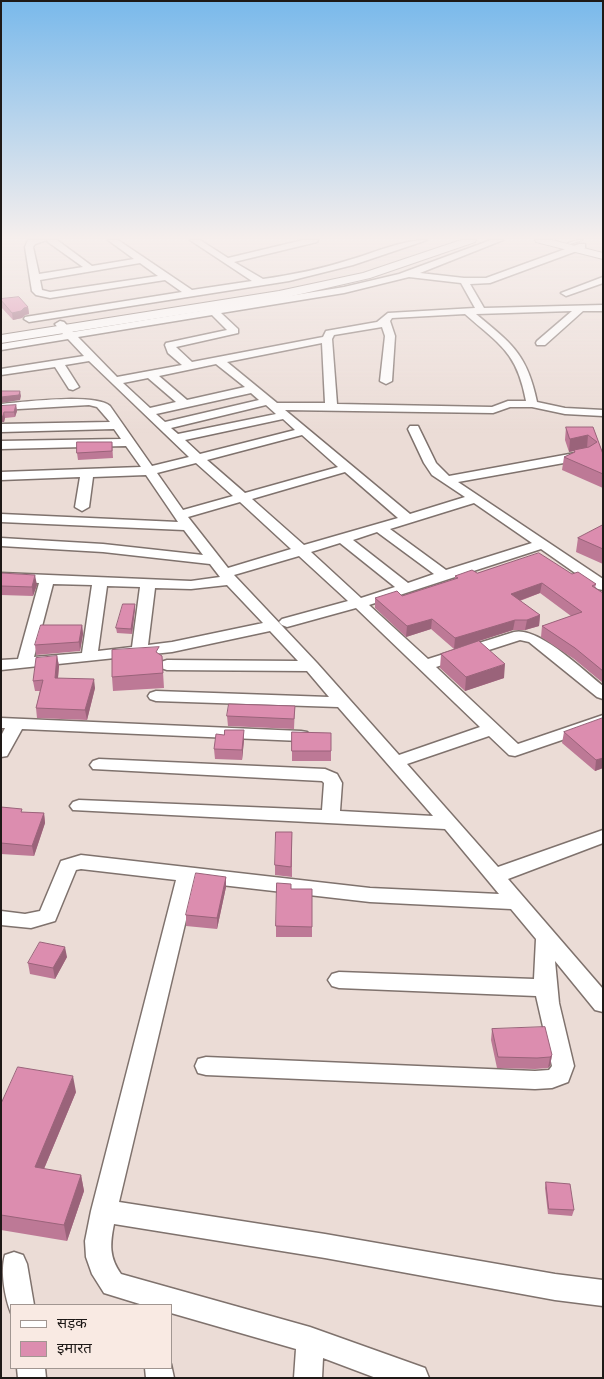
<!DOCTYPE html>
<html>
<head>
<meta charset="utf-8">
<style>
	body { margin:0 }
	#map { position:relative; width:604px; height:1379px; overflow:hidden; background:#ebdcd6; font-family:"Nunito Sans","Noto Sans Devanagari",sans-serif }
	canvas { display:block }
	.frame { position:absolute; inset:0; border:2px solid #1e1917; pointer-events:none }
	.legend { position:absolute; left:10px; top:1304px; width:162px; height:65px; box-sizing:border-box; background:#f9eae3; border:1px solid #a19691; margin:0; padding:6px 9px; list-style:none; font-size:15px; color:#1e1917 }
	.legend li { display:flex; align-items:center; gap:10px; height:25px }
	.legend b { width:25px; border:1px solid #a19691 }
</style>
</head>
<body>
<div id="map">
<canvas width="604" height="1379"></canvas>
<div class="frame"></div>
<ul class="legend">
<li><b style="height:6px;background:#fff"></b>सड़क</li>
<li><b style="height:14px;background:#dc8daf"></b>इमारत</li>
</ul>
</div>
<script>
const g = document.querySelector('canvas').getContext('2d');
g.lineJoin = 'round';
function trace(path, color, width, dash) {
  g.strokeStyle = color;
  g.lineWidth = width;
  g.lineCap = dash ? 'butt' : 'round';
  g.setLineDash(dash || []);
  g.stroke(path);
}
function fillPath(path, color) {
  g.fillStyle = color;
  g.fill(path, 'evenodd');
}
const service = new Path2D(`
	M577 240H583L570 244 568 243Z`);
const minor = new Path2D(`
	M28 240H57L92 266 134 259 108 240H118L192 290 252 281 190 240H200L228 258 303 240H318L317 242 234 262 263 279C292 275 321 269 349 260 374 253 401 240 427 240L353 265 289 281 29 322 24 319 25 317 182 292 165 280 50 298 36 295 32 291 25 247ZM47 240 48 242 83 267 39 274 33 247 35 244ZM140 263 158 276 50 292 42 290 40 280Z
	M491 240H503L420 273 464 278H486L579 244H585V248L490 283 470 284 484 308 603 305V311H583L545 345H537L536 343 537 341 572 311 476 314C512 344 527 354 537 402L565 408 603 410V416L565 414 532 407H510L493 413 285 410 410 514 465 497 432 475 424 463 408 429 410 426H418L436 463 449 476 586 451 592 455 586 459 458 482 603 579V590L598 589 541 549 369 605 428 659 514 632C538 626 583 670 603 686V699L597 697 529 642 520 640 436 667 518 744 603 715V726L515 756 509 755 489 736 407 764 498 867 603 830V843L508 879 603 989V1012L595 1010 555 961 559 1003 574 1066 568 1082 552 1088 535 1089 206 1075 198 1073 195 1066 198 1059 206 1057 535 1071 549 1070 552 1066 536 996 339 988 332 986 328 980 332 974 339 972 534 979 536 939 511 909 370 902 195 882 119 1202 325 1234 555 1274 603 1280V1306L555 1300 325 1258 114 1224C110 1244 109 1257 121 1274L310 1327 425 1368 429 1378H376L323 1358 322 1378H294L296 1349 171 1313V1305H143L104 1293 92 1274 86 1257 85 1241 91 1211 176 880 81 869 76 870 55 921 31 928 1 925V911L25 914 40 911 61 861 81 855 370 888 499 894 445 829 73 810 70 806 73 802 79 800 322 810 324 783 322 781 93 769 90 765 93 761 99 759 325 769 337 774 342 783 340 811 433 816 338 707 156 701 150 699 148 696 150 693 156 691 329 697 307 671 167 670 161 668 159 665 161 662 167 660 298 661 270 631 172 652 1 670V660L18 659 39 583 1 581V573L191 581 220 577 210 564 103 552 1 546V538L103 544 203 555 184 530 1 522V514L178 522 146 475 93 477 89 507 82 511 75 507 80 477 1 480V472L141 467 126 446 1 449V441L121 439 114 429 1 432V424L110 422 97 407 89 405 1 410V404C24 402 94 393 110 406L152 466 189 457 89 361 65 365 79 387 73 390 69 389 55 367 1 375V369L84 356 68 339 1 350V344L63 334 55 324 60 321 64 322 73 332 206 310 207 306 210 305 216 308 344 287 399 274ZM409 277 461 283 475 308 388 313 377 322 326 331 323 337 192 362 176 347 238 333V329L221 313 344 293ZM465 314C500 345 517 352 526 401H508L492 407 337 404 332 339 334 335 382 327 385 336 380 381 386 384 392 381 395 336 390 321 392 318ZM212 315 227 330 166 343 165 345 168 353 182 365 117 377 78 337ZM322 343 325 403H277L227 362ZM216 364 245 387 187 400 159 376ZM148 378 176 402 150 408 123 383ZM251 393 259 400 165 422 156 414ZM266 405 276 414 178 434 171 428ZM283 419 295 430 200 454 185 440ZM302 435 338 467 245 493 207 460ZM196 463 233 496 183 510 157 473ZM345 472 398 518 304 545 252 499ZM240 502 291 549 228 568 188 517ZM474 503 532 543 446 570 390 529ZM377 532 434 574 408 583 353 540ZM340 543 395 587 361 598 311 552ZM299 556 348 601 282 619 279 622 282 625 287 627 356 608 480 727 399 755 317 663 234 575ZM53 584 92 585 82 653 34 657ZM227 585 263 623 172 642 148 645 155 588 191 589ZM107 586 140 587 132 647 98 651Z
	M603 277V283L566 296 561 293Z
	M1 718 301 731 307 732 310 736 307 740 301 741 22 729 7 756 1 757V736L5 728H1Z
	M14 1252 23 1255 27 1264 34 1305H11V1313C5 1298 0 1271 5 1255Z
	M171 1364 174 1378H146L145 1368H171Z
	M17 1368H45L46 1378H18Z`);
const tertiary = new Path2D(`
	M461 240H476L475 242 370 278 279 299 1 343V335L279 291 363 273Z
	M535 240H552L603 253V259L536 242Z`);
trace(service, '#7f726d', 2);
trace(minor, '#7f726d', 3);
trace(tertiary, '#7f726d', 2);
fillPath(service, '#fff');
fillPath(minor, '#fff');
fillPath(tertiary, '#fff');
fillPath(new Path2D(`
	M1 299 28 307 29 314 25 315 22 318 13 320 1 307Z
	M16 405 17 411 15 417 5 418 4 422 1 406Z
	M566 427H593L603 454V488L562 470 564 457 573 453 574 451 569 452 565 440Z
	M112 442 113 458 78 460 77 453Z
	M603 525V564L576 552 578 538Z
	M1 573 37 585 33 596 1 595Z
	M477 573 572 574 596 584 595 588 603 593V683L574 659 541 637 542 626 571 616 540 593 520 601 540 615 539 626 525 630H513L454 649 431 629 406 637 375 608V598L402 596 455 579V576Z
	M135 604V609L132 634 117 633 116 628Z
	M82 625 83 634 80 651 36 655 35 645Z
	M159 654 162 656 164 688 113 691 112 677Z
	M441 654 504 678 465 691 440 668Z
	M57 656 59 666 58 678 95 688 87 720 37 718 36 708 40 691H35L33 681Z
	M295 706 294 729 228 726 227 716Z
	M603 718V768L595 771 562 743 564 732Z
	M292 732 331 733V761H292Z
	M244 740 242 760 215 759 214 749Z
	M1 807 22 812 44 813 45 823 34 856 1 854Z
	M292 832V877L275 875V865Z
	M226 877V887L217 929 186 926V915Z
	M291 889H312V937H276V926Z
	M67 957 55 979 30 974 28 963Z
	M492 1029 552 1055 550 1066 548 1068 535 1069 497 1068 491 1040Z
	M76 1092 44 1169 81 1175 84 1191 67 1241 1 1230V1104Z
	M546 1182 574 1210 572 1216 548 1214 545 1188Z`), '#bd7996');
fillPath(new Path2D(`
	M28 307 29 314 25 315 22 318 13 320 12 313 24 308Z
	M20 391 21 396 20 400 1 403V397Z
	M16 405 17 411 15 417 14 412Z
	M4 412 5 418 4 422H1V417Z
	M588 435 587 448 569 452 570 439Z
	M35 575 37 585 33 596 32 587Z
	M542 583 540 593 510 604 511 594Z
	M135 604V609L132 634 131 629Z
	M540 615 539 626 525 630 527 620Z
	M432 619 431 629 406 637 407 626Z
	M515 620 513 630 454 649 455 638Z
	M82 625 83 634 80 651 79 642Z
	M57 656 59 666 57 688 55 678Z
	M505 664 504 678 465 691 466 677Z
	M94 679 95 688 87 720 85 710Z
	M244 730V740L242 760V750Z
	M603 758V768L595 771 596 760Z
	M44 813 45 823 34 856 32 846Z
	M226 877V887L217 929V918Z
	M65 947 67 957 55 979 53 968Z
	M552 1055 550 1066 548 1068 550 1057Z
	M73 1076 76 1092 38 1183 35 1167Z
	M81 1175 84 1191 67 1241 64 1225Z`), '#9a637a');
const building = new Path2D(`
	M19 297 28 307 24 308 21 311 12 313 1 300V299Z
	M1 391H20L19 395 1 397Z
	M16 405 14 412H4L3 416 1 417V406Z
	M566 427H593L603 454V474L564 457 575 452 574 450 589 447 597 442 588 435 570 439Z
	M77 442H112V451L77 453Z
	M603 525V549L578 538Z
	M539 553 572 574 578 572 596 584 592 586 603 593V671L575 648 542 626 582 612 542 583 511 594 540 615 527 620H515L455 638 432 619 407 626 375 598 397 591 402 596 458 578 455 576 472 570 477 573Z
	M1 573 35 575 32 587 1 586Z
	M123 604H135L131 629 116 628Z
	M41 625H82L79 642 35 645Z
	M479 641 505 664 466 677 441 654Z
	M159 647 156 652 162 656 163 673 112 677V650Z
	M57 656 55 678 94 679 85 710 36 708 43 680 33 681 36 658Z
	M229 704 295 706 294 719 227 716Z
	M603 718V758L596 760 564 732Z
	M225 730H244L242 750 214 749 216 734 224 735Z
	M292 732 331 733V751H292Z
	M1 807 22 809 21 812 44 813 32 846 1 843Z
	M276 832H292L291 867 275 865Z
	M196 873 226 877 217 918 186 915Z
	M277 883 291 884V889H312V927L276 926Z
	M40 942 65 947 53 968 28 963Z
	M545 1027 552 1055 550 1057 537 1058 498 1057 492 1029Z
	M18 1067 73 1076 35 1167 81 1175 64 1225 1 1215V1104Z
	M546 1182 570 1184 574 1210 549 1209Z`);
fillPath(building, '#dc8daf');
trace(building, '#9a637a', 1);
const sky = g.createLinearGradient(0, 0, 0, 433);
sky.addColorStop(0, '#79b9eb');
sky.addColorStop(0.55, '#f6efed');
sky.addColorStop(1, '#f6efed00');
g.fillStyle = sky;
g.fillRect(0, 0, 604, 433);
</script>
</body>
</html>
